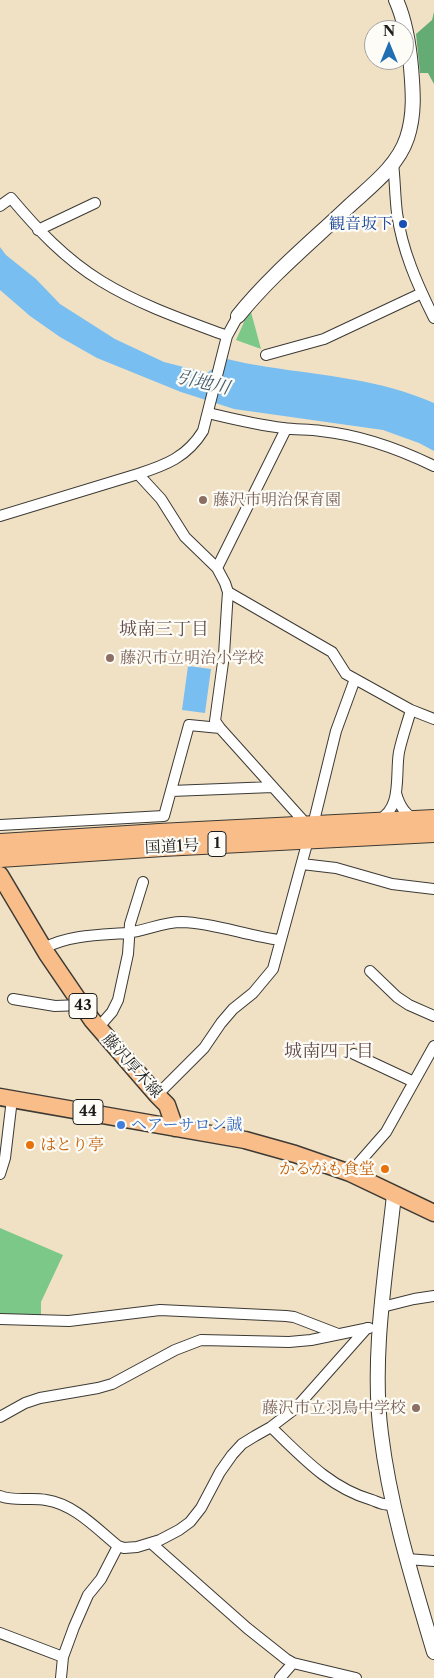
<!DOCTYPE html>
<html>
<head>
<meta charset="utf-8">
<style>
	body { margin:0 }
	#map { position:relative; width:434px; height:1678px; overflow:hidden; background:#f1e1c4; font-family:"Libre Caslon Text",serif }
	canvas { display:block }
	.north { position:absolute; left:364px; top:20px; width:50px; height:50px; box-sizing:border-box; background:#fdfcf7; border:1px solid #a3a29f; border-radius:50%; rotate:0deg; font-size:14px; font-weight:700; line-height:20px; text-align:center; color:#1c1c1c }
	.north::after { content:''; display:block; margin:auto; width:18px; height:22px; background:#1f6fb2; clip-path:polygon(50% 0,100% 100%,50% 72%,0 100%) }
</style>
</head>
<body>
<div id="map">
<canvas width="434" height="1678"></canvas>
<div class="north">N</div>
</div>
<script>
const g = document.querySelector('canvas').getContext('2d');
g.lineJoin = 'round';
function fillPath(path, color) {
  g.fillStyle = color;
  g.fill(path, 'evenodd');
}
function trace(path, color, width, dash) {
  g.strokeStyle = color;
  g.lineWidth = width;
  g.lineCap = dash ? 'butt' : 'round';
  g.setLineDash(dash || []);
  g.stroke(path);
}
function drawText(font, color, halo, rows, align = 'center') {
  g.font = font + ' "Libre Caslon Text","Noto Serif JP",serif';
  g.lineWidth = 4.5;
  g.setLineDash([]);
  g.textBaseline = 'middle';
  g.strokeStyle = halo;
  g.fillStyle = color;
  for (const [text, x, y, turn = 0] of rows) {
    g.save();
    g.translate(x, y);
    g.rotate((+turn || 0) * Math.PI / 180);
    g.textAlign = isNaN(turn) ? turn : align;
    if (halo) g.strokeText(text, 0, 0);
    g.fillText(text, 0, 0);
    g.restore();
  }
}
fillPath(new Path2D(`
	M251 312 261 349 236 340 245 320Z
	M0 1228 63 1255 41 1302V1316L0 1314Z`), '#7bc888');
fillPath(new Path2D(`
	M434 12V84L428 73H420L416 34 432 20Z`), '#64ac74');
fillPath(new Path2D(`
	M0 247 6 255 36 279 60 304 115 339 164 362 207 373 227 359C240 362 254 365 268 367 326 376 379 379 434 403V451L419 443 383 430 234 409 181 392 97 358 60 337 30 316 0 290Z
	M188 666 211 669 205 713 182 710Z`), '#79bef0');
const minor = new Path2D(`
	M393 163C395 180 395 197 397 213 402 250 417 284 434 318
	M0 206 11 198C37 229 65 259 101 281 140 305 184 320 227 336
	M38 230 95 203
	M266 355 324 339 422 293
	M208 413C233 419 257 425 283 428 296 430 309 429 321 431 360 435 399 449 434 466
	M138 474 161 499 185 537 217 568 225 583 228 592 227 606 224 655 215 721 220 728 308 826
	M0 516 138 474C166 465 187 457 203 431L227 336 238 316
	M217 568 286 429
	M228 592 332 652 346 674 411 710 434 719
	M171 791 273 787
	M396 793C399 804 404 815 416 819
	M378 820C403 809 395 774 399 752 402 738 407 724 411 710
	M0 825 164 816 189 725 220 728
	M313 825 336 731 355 679
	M302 864 336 868 392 884 434 889
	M44 948C69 935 98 935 126 933 145 931 163 922 182 922 215 923 247 936 280 940
	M370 971 397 997 409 1005 434 1016
	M13 999 55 1006 82 1005
	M98 1028 112 1012 118 1000 128 954 130 924 143 882
	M354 1054 414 1082
	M157 1095 204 1048 221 1023 233 1009 253 993 273 969 308 840
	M350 1173 386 1132 434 1046
	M0 1174 5 1158 12 1099
	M382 1307 414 1299 434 1296
	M0 1319 69 1321 160 1310 286 1316 294 1317 338 1334
	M0 1417 25 1403 40 1398 98 1388 112 1384 175 1350 201 1340 289 1342 311 1340 369 1328
	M271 1427C302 1457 330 1488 372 1500 380 1503 385 1506 394 1504
	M0 1496C15 1502 31 1497 46 1500 74 1504 97 1529 118 1546L124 1548 137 1547 160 1540 179 1530 190 1522 201 1508 220 1472 232 1455 242 1444 255 1436 271 1427 296 1408 367 1328
	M151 1543 247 1628 286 1659 293 1663 356 1678
	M407 1559 434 1561
	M0 1633 63 1657
	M61 1678 63 1657 74 1627 88 1595 101 1579 118 1546
	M280 1678 293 1663`);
const tertiary = new Path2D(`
	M238 316C269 277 310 243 346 209 368 188 397 168 407 138 415 114 413 91 411 67 409 45 405 20 396 0
	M394 1195C386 1271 371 1358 381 1434 390 1508 413 1581 434 1652`);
const primary = new Path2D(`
	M0 875 47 954 92 1020 157 1095 167 1105 175 1128
	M0 1097 245 1140 295 1154 350 1173 434 1213`);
const trunk = new Path2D(`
	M0 843 159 833 434 819
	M0 858 163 847 434 833`);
trace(minor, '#3c3a35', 12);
trace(tertiary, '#3c3a35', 16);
trace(primary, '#3c3a35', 19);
trace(trunk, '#3c3a35', 20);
trace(minor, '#fff', 10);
trace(tertiary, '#fff', 14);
trace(primary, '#f8bd89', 16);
trace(trunk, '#f8bd89', 18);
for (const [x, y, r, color] of [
	[403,224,5,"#1a4fb4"],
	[203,500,5,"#8d6e63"],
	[110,658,5,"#8d6e63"],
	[121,1125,5,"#3f7fe0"],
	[30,1145,5,"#e8710a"],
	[385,1169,5,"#e8710a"],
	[416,1408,5,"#8d6e63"]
]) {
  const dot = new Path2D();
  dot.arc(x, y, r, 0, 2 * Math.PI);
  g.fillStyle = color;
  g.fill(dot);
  trace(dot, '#fdfcf7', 2);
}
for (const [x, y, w] of [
	[217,844,18],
	[83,1006,28],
	[88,1112,30]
]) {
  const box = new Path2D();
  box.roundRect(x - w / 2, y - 12.5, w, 25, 4);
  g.fillStyle = '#fdfcf7';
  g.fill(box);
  trace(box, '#1c1c1c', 1);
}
drawText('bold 15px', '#1c1c1c', null, [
	["1",217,844],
	["43",83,1006],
	["44",88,1112]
]);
drawText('16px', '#164399', '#fdfcf7', [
	["観音坂下",393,224]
], 'right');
drawText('16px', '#785e54', '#fdfcf7', [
	["藤沢市明治保育園",213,500],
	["藤沢市立明治小学校",120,658],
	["藤沢市立羽鳥中学校",406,1408,"right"]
], 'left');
drawText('16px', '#1c1c1c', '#fdfcf7', [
	["国道1号",172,847,-3],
	["藤沢厚木線",132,1066,48]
]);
drawText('16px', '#366cbe', '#fdfcf7', [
	["ヘアーサロン誠",131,1125]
], 'left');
drawText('16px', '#c56008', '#fdfcf7', [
	["はとり亭",40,1145],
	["かるがも食堂",375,1169,"right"]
], 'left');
drawText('italic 18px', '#415d71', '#fdfcf7', [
	["引地川",203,383,13]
]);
drawText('18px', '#634b4b', '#fdfcf7', [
	["城南三丁目",164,630],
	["城南四丁目",329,1052]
]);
</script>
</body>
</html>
